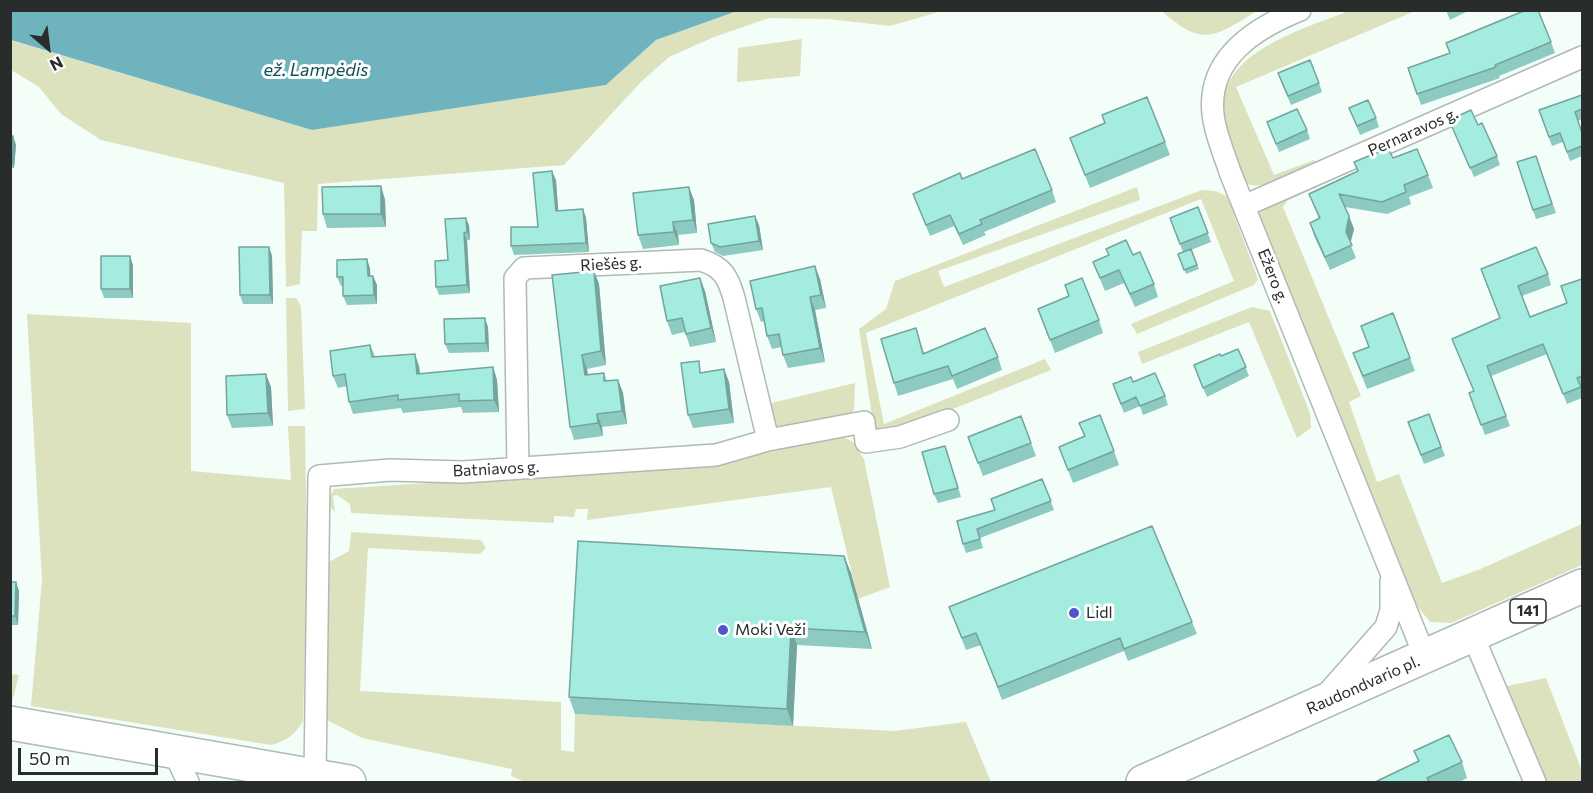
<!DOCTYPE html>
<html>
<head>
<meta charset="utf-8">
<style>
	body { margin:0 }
	#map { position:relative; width:1593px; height:793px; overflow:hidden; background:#f4fef8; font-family:Commissioner,sans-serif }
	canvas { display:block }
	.frame { position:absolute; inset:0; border:12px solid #282c2a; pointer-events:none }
	.north { position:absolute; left:18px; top:18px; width:60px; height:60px; -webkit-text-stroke:4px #fff; paint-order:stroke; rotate:152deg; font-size:16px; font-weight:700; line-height:24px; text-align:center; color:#282c2a }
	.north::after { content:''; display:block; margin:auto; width:21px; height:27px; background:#282c2a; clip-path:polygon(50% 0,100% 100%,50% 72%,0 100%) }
	.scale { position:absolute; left:18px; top:748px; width:140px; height:27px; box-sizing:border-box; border:3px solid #282c2a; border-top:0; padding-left:8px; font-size:18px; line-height:21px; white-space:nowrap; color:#282c2a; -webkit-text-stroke:4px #fff; paint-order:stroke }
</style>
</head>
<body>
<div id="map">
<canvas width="1593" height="793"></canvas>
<div class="frame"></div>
<div class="north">N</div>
<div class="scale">50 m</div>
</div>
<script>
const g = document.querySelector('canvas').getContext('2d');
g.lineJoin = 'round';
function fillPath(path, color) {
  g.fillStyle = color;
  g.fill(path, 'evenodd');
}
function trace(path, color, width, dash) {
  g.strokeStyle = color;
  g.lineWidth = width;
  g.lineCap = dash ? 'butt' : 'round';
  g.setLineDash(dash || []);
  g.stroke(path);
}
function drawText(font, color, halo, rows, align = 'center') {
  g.font = font + ' Commissioner,sans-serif';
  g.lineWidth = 6;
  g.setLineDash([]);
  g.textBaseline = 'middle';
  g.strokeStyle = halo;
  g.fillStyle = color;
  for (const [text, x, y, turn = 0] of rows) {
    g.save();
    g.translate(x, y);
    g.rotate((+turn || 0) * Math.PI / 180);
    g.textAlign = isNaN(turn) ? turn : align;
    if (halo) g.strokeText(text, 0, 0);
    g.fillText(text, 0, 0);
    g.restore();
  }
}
fillPath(new Path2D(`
	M737 11H942L890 26 828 19 769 18 714 37 669 57 641 82 564 165 318 184 317 231H302L300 284 286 287 284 183 101 140 61 114 39 87 11 70 10 40 312 130 606 85 656 40Z
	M1162 11H1257C1214 37 1203 48 1162 11Z
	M1349 11H1415L1236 87 1274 175 1314 160 1316 164C1296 173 1270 191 1247 184 1238 161 1227 138 1224 114 1215 53 1306 28 1349 11Z
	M802 39 800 76 737 82 738 48Z
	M1341 169 1343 175 1287 201 1283 207 1361 396 1349 402 1377 482 1399 474 1442 583 1478 570 1582 524V565L1451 623 1430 622 1414 602 1259 213 1269 201Z
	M1137 187 1140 200 938 271 944 287 1202 190 1215 191 1227 196 1258 279 1254 285 1137 334 1131 324 1234 281 1201 199 866 333 884 424 1045 359 1051 370 900 430H874L859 329 886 309 895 281Z
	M286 298H296L301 306 305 409 288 411Z
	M1252 307 1270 311 1310 413 1311 428 1297 438 1249 322 1142 364 1138 352Z
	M27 314 191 323V471L291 480 288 426H305L307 567 303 721C295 735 286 741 271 745L31 706 42 580Z
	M855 383 854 410 847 417 783 430 776 427 767 404Z
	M846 438 853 442 864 459 890 587 858 599 831 487 587 520 588 509H576L574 517 554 516V523L351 513 350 504 337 495 333 496 335 512 326 503 334 489 713 465 826 439Z
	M351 532 481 540 486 548 480 554 368 548 360 691 561 702V750L574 752 575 714 894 731 966 722 991 782H525L511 776 512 769 362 738 327 720V563L349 551Z
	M11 674 19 675 12 702 11 701Z
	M1546 678 1582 771V782H1545L1507 686Z`), '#dce2bd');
fillPath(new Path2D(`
	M10 11 11 10 737 11 656 40 606 85 312 130 11 40Z`), '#6eb3bd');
const minor = new Path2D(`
	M1300 10C1255 28 1207 58 1213 114 1215 134 1224 153 1230 172L1425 657
	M1244 206 1582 57
	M518 468 515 278 524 268 701 260C723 267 728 277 734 298L768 440
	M1473 636 1535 782
	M1326 695 1386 627 1391 610V581
	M174 752 188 782
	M315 777 319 476 390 470 463 472 716 455 768 440 864 422 866 442 900 437 948 420`);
const primary = new Path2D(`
	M10 723 349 782
	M1143 782 1582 586`);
trace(minor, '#b0bab4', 24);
trace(primary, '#b0bab4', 36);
trace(minor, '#fff', 21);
trace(primary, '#fff', 33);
fillPath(new Path2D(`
	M1446 10H1470L1450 20Z
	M1551 42 1555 53 1499 76 1500 78 1421 105 1408 68Z
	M1281 82 1319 83 1322 92 1291 105Z
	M1582 95V119L1578 121 1582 133V156L1570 161 1563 142 1552 146 1539 110Z
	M1349 108 1376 118 1379 127 1360 135Z
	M1449 120 1478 125 1497 156 1500 165 1474 177Z
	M1267 122 1307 130 1310 139 1279 152Z
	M10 136H13L16 145 14 168H10Z
	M1070 138 1165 142 1170 155 1090 188Z
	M1536 156 1556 213 1536 219 1517 162Z
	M1393 158 1428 175 1433 188 1409 197 1411 204 1387 214 1345 207 1354 229 1350 243 1356 258 1330 270 1314 236 1310 223 1319 219 1309 194Z
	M962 179 1052 190 1056 202 984 232 986 235 963 245 954 226 930 236 913 194Z
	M556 180 558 211 583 209 586 218 589 252 514 255 511 246 538 227Z
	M381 186 385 200 386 227 327 228 323 214Z
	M694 200 697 233 678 235 679 245 643 249 638 235Z
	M1198 207 1211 242 1191 250 1199 269 1186 274 1178 254 1183 252 1170 218Z
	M755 216 759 225 763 250 723 256 715 252 711 243Z
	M445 219 469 225 470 240H467L470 293 439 295 436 287 448 260Z
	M269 247 272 256 273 304H243L240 295Z
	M1133 255 1154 284 1158 297 1135 307 1124 283 1105 291 1093 262 1108 256Z
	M133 265V298H104L101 289Z
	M370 268V276H373L377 285V304L347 305 343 296V286H341L337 277Z
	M1481 269 1548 274 1551 285 1522 296 1530 317 1567 303 1582 279V388H1581L1582 392V398L1567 404 1547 354 1491 376 1510 426 1485 435 1469 393 1474 392 1452 339 1500 318Z
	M594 271 599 284 606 365 587 369 588 375 604 373 607 381 618 380 623 393 627 424 602 427 603 436 574 440 570 427Z
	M820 279 826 308 815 310 825 362 788 368 783 355 782 347 772 349 767 336 764 321 761 322 756 309Z
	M705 291 716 342 690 347 685 332 672 335 667 321Z
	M1038 309 1099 320 1103 333 1055 353Z
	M1393 313 1415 371 1367 389 1353 353 1369 347Z
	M488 327 489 352 449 353 445 344Z
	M916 328 924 353 998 357 1002 370 957 389 953 379 898 396 894 383Z
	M370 345 375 356 419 366 420 374 493 367 497 380 499 412 463 413 461 407 403 413 401 408 353 414 349 402 347 386 338 388 333 376Z
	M1238 349 1249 376 1207 397 1197 374 1221 356Z
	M724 369 729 382 734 423 693 428 688 415 703 372Z
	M1133 382 1165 396 1168 405 1143 415 1140 406 1124 413 1116 393Z
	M271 387 273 426 232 428 227 415Z
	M1429 414 1445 456 1424 464 1408 422Z
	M1021 416 1036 456 983 476 968 437Z
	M1079 423 1114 451 1119 465 1073 483 1059 447 1084 436Z
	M948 455 961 497 938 503 934 494Z
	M1042 479 1054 510 980 538 983 548 966 553 963 544 995 510Z
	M844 556 851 573 872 649 797 645 793 726 575 714 569 697Z
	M10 582H16L19 591 18 625H10Z
	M949 607 1192 622 1197 634 1128 661 1124 651 1002 700 981 645 966 650Z
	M1414 751 1462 762 1467 778 1458 783H1373L1418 762Z`), '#8dcac1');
fillPath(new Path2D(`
	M13 136 16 145 14 168 10 159Z
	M552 171 556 180 559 220 556 211Z
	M381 186 385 200 386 227 381 214Z
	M689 187 694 200 697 233 693 220Z
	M583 209 586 218 589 252 586 243Z
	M755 216 759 225 763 250 759 241Z
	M1349 216 1354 229 1350 245 1346 232Z
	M466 218 469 225 470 240 467 232Z
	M673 222 678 235 679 245 674 232Z
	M464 233 467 240 470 293 467 285Z
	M269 247 272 256 273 304 270 295Z
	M130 256 133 265V298L130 289Z
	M367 259 370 268 371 285 368 276Z
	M815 266 820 279 826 308 821 295Z
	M594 271 599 284 606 365 601 351Z
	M373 276 377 285V304L374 295Z
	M700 278 705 291 716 342 711 328Z
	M810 297 815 310 825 362 820 348Z
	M485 318 488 327 489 352 486 343Z
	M415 354 419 366 421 386 417 374Z
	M582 355 587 369 590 388 585 375Z
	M493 367 497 380 499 412 494 400Z
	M724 369 729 382 734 423 729 409Z
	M266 374 271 387 273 426 268 413Z
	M618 380 623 393 627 424 622 411Z
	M597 414 602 427 603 436 598 423Z
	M844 556 851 573 872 649 865 632Z
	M16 582 19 591 18 625 15 616Z
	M791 628 797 645 793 726 787 709Z`), '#73a49d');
const building = new Path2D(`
	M1526 10H1538L1551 42 1495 65 1496 67 1417 94 1408 68 1450 53 1446 43Z
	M1310 60 1319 83 1288 96 1278 73Z
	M1582 95V109L1575 112 1582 133V146L1567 152 1560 133 1549 137 1539 110Z
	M1147 97 1165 142 1085 175 1070 138 1105 123 1102 115Z
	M1368 100 1376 118 1357 126 1349 108Z
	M1297 109 1307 130 1276 144 1267 122Z
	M1471 110 1478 125 1482 123 1497 156 1470 168 1449 120Z
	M10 136H13L10 158Z
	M1388 148 1393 158 1417 149 1428 175 1404 185 1406 192 1382 202 1339 194 1349 216 1346 232 1352 245 1325 257 1310 223 1320 218 1309 194 1358 171 1354 162Z
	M1035 149 1052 190 980 220 982 224 959 234 950 215 926 225 913 194 960 173 962 179Z
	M1536 156 1552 204 1533 210 1517 162Z
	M552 171 556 211 583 209 586 243 511 246V227H538L533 173Z
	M381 186V214H323L322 187Z
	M689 187 693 220 673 222 674 232 638 235 633 193Z
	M1198 207 1208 233 1180 244 1170 218Z
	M755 216 759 241 720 247 711 243 708 224Z
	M466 218 467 232 464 233 467 285 436 287 435 261 448 260 445 219Z
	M1126 240 1133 255 1140 252 1154 284 1130 294 1119 270 1100 278 1093 262 1109 255 1106 249Z
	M239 247H269L270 295H240Z
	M1536 247 1548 274 1518 286 1530 317 1567 303 1561 286 1582 279V376L1577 378 1581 387 1563 394 1543 344 1487 366 1506 416 1481 425 1469 393 1474 391 1452 339 1500 318 1481 269Z
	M1191 249 1197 265 1184 270 1178 254Z
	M101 256H130V289H101Z
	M367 259 368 276H373L374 295 343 296V277H337V260Z
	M815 266 821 295 810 297 820 348 783 355 779 334 767 336 762 308 756 309 750 281Z
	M594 271 601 351 582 355 585 375 604 373V381L618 380 622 411 597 414 598 423 570 427 552 275Z
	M700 278 711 328 686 334 682 318 667 321 660 286Z
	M1082 278 1099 320 1050 340 1038 309 1069 296 1065 285Z
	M1393 313 1410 358 1363 376 1353 353 1369 347 1361 326Z
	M485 318 486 343 445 344 444 319Z
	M916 328 923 354 985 328 998 357 952 376 948 366 894 383 881 339Z
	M370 345 372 357 415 354 417 374 493 367 494 400 459 401V394L398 400V395L349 402 345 374 333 376 330 351Z
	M1238 349 1246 367 1203 388 1194 365 1220 354 1221 356Z
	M699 361 700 373 724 369 729 409 688 415 681 363Z
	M1155 373 1165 396 1140 406 1136 397 1121 404 1113 384 1131 377 1133 382Z
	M266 374 268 413 227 415 226 376Z
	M1429 414 1441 447 1421 455 1408 422Z
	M1100 415 1114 451 1068 470 1059 447 1085 436 1079 423Z
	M1021 416 1031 443 978 463 968 437Z
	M945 446 958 488 934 494 922 452Z
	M1042 479 1051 501 977 529 980 539 963 544 957 521 995 510 991 499Z
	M1152 526 1192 622 1124 649 1120 638 998 687 976 633 962 638 949 607Z
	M578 541 844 556 865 632 791 628 787 709 569 697Z
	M10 582H16L15 616H10Z
	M1449 735 1462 762 1427 778 1430 783H1373L1419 761 1414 751Z`);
fillPath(building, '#a4ebe0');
trace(building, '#73a49d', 1.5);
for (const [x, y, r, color] of [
	[1074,613,6,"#5154ca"],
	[723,630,6,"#5154ca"]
]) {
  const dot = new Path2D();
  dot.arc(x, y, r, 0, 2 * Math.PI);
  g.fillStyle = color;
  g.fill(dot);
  trace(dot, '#fff', 2);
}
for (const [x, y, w] of [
	[1528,611,36]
]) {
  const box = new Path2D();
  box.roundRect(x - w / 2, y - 12, w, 24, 4.5);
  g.fillStyle = '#fff';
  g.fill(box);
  trace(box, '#282c2a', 1.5);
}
drawText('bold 15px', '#282c2a', null, [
	["141",1528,611]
]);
drawText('16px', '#282c2a', '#fff', [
	["Pernaravos g.",1413,132,-24],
	["Riešės g.",611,264,-3],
	["Ežero g.",1273,276,68],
	["Batniavos g.",496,469,-3],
	["Raudondvario pl.",1363,685,-24]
]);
drawText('16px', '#282c2a', '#fff', [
	["Lidl",1086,613],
	["Moki Veži",735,630]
], 'left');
drawText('italic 18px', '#125057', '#fff', [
	["ež. Lampėdis",316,70]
]);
</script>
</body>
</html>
